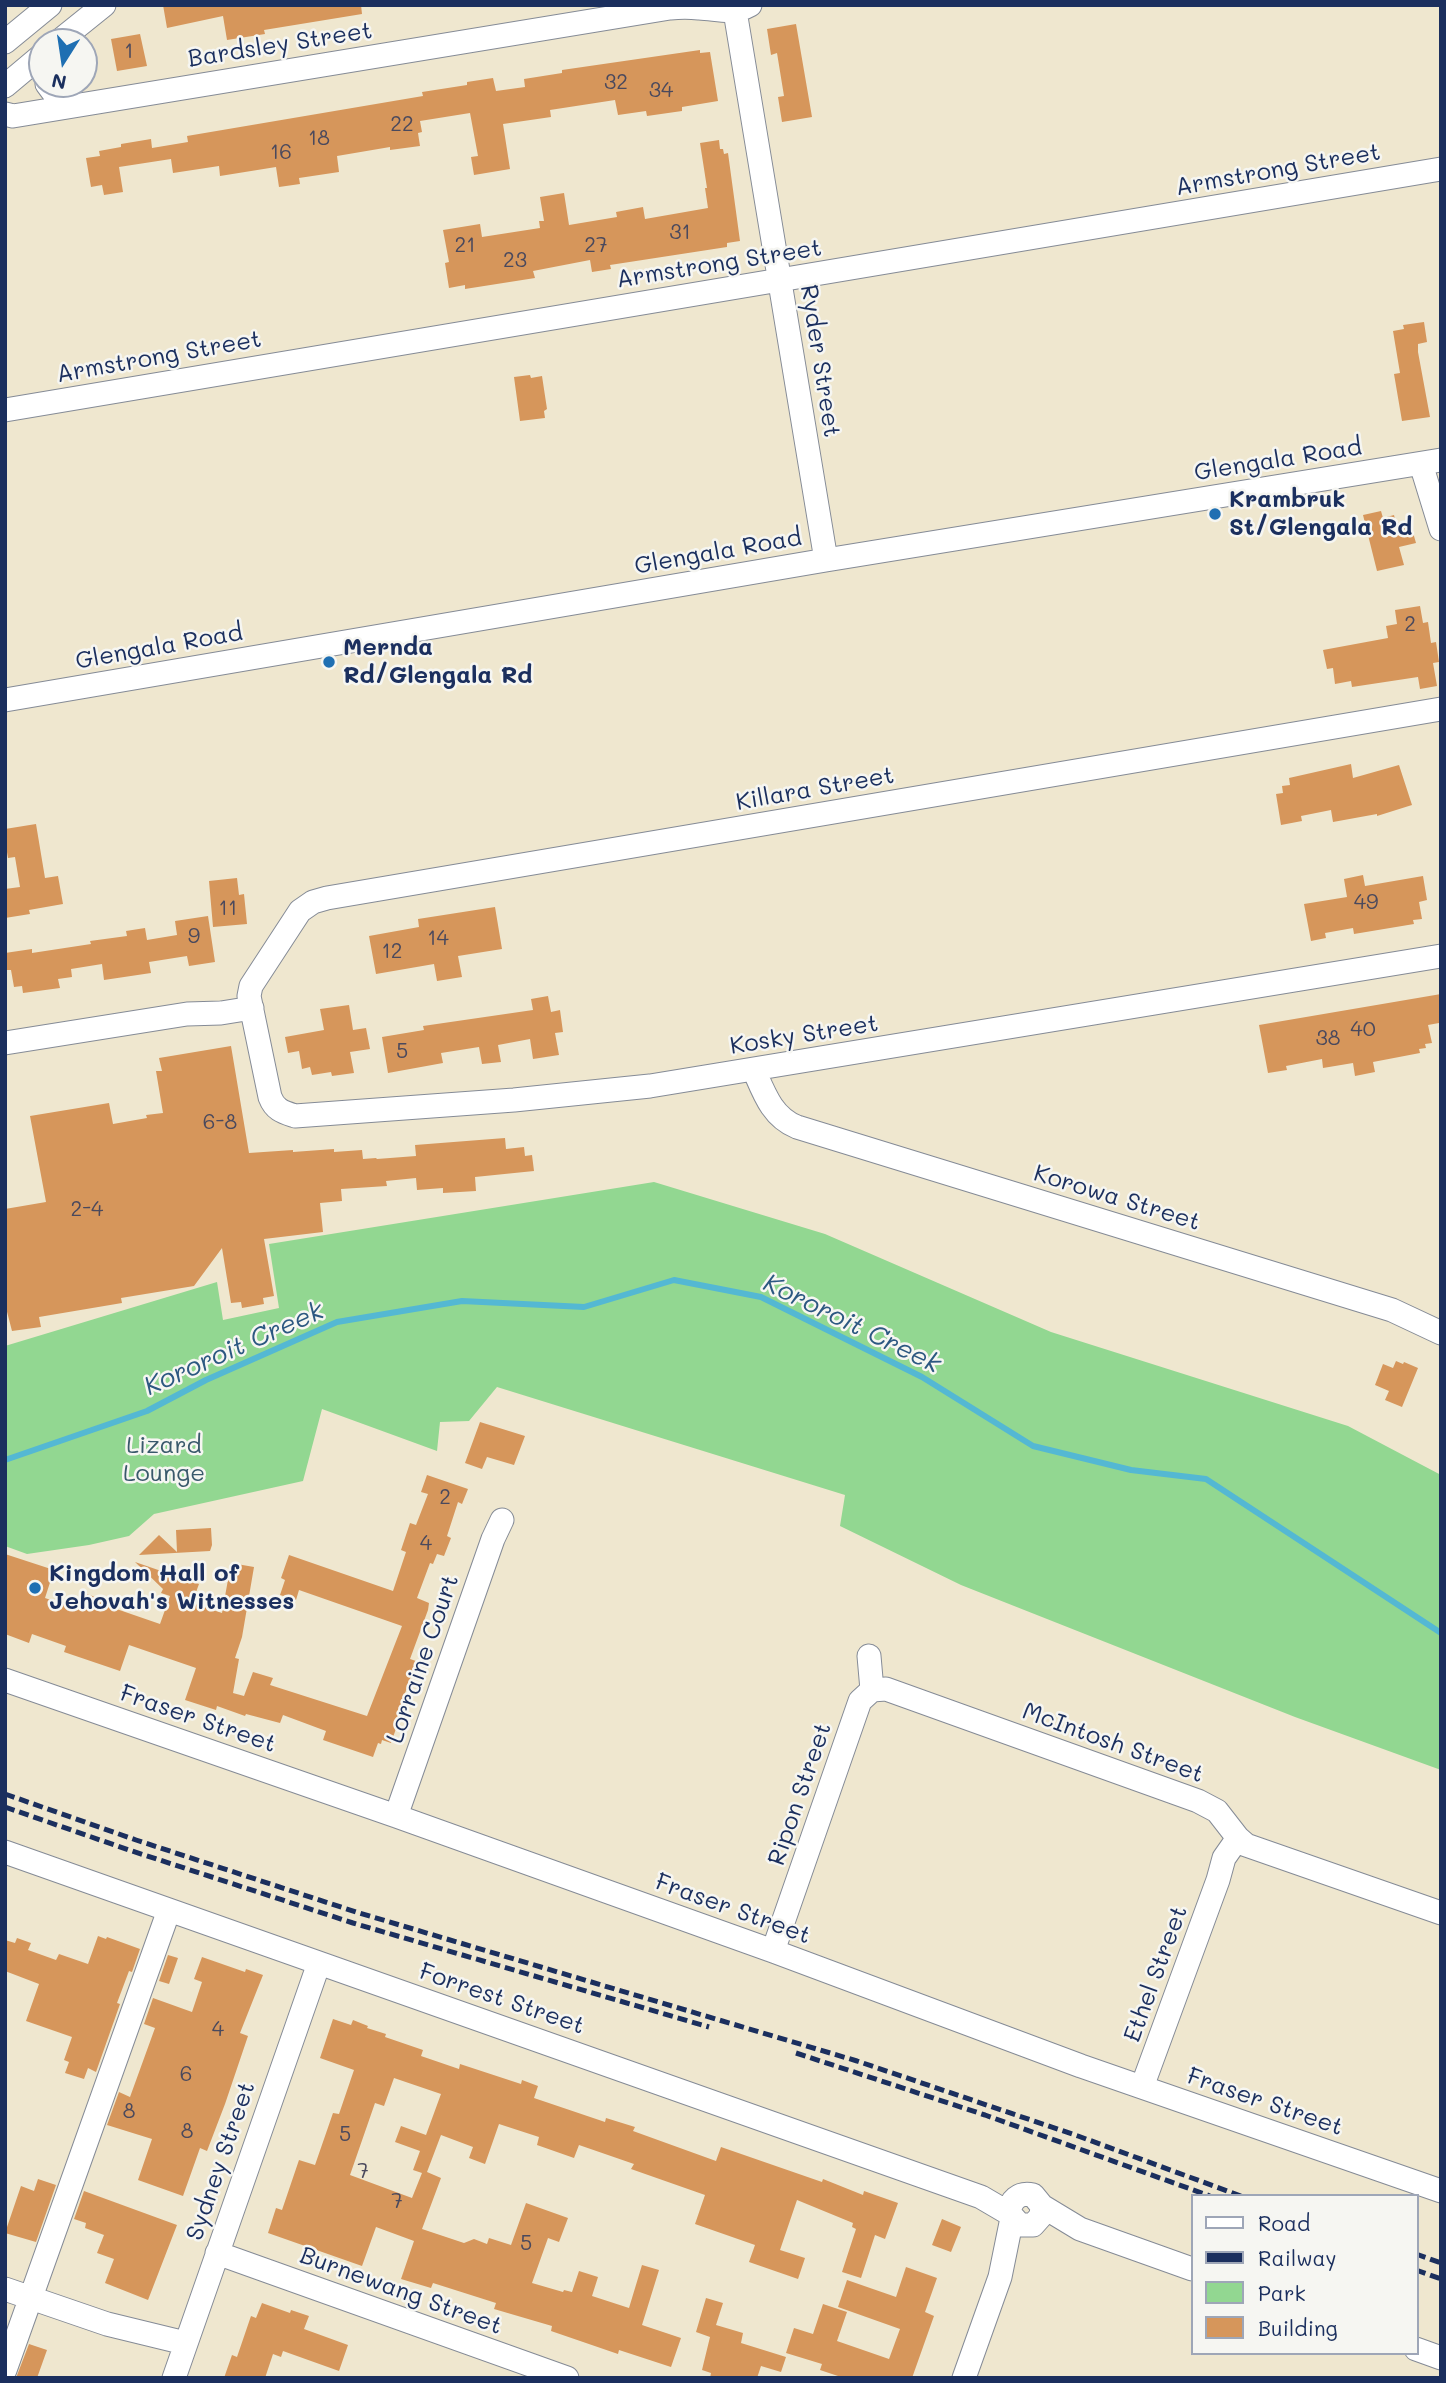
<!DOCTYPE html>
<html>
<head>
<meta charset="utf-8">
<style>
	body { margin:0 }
	#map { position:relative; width:1446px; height:2383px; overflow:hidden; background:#efe7cf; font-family:Mali,sans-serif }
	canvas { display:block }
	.frame { position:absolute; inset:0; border:7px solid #1b2f5e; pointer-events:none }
	.legend { position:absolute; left:1191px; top:2194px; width:228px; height:161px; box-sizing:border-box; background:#f6f6f2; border:2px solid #9ea6b7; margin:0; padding:9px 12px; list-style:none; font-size:21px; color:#1b2f5e }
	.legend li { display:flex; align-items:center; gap:14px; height:35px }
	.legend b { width:35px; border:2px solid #9ea6b7 }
	.north { position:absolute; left:28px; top:28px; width:70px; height:70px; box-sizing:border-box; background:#f6f6f2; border:2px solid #9ea6b7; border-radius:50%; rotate:192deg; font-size:19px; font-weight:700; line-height:28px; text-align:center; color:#1b2f5e }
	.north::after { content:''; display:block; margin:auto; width:24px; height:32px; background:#1f6fb2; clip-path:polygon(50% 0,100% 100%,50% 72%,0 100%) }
</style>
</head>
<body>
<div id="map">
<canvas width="1446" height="2383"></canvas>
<div class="frame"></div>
<ul class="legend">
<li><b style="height:9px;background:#fff"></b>Road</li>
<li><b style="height:9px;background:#1b2f5e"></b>Railway</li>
<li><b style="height:19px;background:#92d791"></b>Park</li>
<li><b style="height:19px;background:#d6965b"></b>Building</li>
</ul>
<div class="north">N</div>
</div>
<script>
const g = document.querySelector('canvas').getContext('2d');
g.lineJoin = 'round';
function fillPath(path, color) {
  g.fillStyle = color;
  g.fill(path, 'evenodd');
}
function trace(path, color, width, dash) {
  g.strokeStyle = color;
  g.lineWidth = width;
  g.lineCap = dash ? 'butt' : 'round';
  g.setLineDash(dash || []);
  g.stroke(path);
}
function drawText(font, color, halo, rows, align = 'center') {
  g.font = font + ' Mali,sans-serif';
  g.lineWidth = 5;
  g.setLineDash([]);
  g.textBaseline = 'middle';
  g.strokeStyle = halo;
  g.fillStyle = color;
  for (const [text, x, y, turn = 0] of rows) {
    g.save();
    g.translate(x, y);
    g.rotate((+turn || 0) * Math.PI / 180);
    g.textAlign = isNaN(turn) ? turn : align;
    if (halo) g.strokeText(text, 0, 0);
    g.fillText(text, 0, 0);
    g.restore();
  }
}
fillPath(new Path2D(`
	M654 1182 825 1234 1051 1332 1348 1426 1441 1475V1770L1295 1717 961 1585 840 1526 845 1495 497 1387 469 1421 440 1422 437 1451 322 1409 303 1481 154 1514 129 1536 89 1545 27 1554 5 1546V1346L217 1282 223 1320 279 1308 269 1244Z`), '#92d791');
trace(new Path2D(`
	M5 1460 147 1411 206 1380 337 1322 462 1301 584 1307 674 1280 761 1297 922 1377 1033 1446 1131 1470 1206 1479 1441 1633`), '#54b8d3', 6);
fillPath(new Path2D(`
	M163 5H361L362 14 264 30 265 34 227 40 223 16 167 28Z
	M796 24 812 117 782 122 778 97 784 96 777 53 771 55 767 29Z
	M140 34 147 66 117 71 111 39Z
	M700 50V53L710 52 718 101 682 107V111L647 116 646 111 618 115 615 100 550 110 551 117 503 124 510 169 474 175 471 157 478 156 470 113 420 121 422 132 418 133 420 146 390 150V147L337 156 339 172 299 178 300 184 279 187 276 167 220 176 219 166 173 173 171 159 119 167 123 192 104 195 102 185 91 187 86 158 100 156 99 151 121 147V144L151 139 152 148 188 142 187 136 423 96 422 92 467 85V82L493 78 496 91 525 87 524 79 562 73V70Z
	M719 140 720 149H723L724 154 728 153 740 241 727 243V247L610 265 611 269 592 272 590 260 533 271 535 278 465 289V285L449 288 445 263 449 262 443 230 480 224 482 237 540 228 539 221H544L540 197 564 193 569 225 617 217 616 212 643 207 645 219 708 208 705 188H707L700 143Z
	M1424 322 1427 342 1418 344V352L1430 417 1402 421 1394 374 1400 373 1393 331 1404 329 1403 325Z
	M530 375 531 378 542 376 547 409 544 411 545 418 520 421 514 377Z
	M1381 511 1383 518 1394 515 1396 523 1405 521 1407 530 1412 529 1416 543 1399 547 1404 565 1377 571 1363 515Z
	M1420 606 1423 623 1428 622 1431 643 1436 642 1439 662 1433 663 1437 686 1420 689 1418 677 1352 687 1351 681 1335 684 1333 668 1327 669 1323 650 1388 638 1386 626 1397 624 1395 610Z
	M1351 764 1353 778 1399 765 1412 805 1377 816V814L1333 822 1331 810 1301 816 1302 821 1281 825 1276 794 1283 793 1282 786 1290 785 1289 778Z
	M36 824 45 878 58 876 63 904 29 910 30 914 5 918V889L20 887 15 857 8 858 7 852 5 853V829Z
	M1363 875 1365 886 1423 876 1427 900 1419 902 1422 919 1413 920 1414 924 1354 934 1353 928 1325 933 1326 938 1311 941 1304 904 1347 897 1344 879Z
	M237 878 239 895 244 894 247 924 213 927 209 881Z
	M495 907 502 949 458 956 462 977 437 981 434 964 376 974 369 936 419 927 418 919Z
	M208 916 215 962 189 966 187 956 149 962 151 973 104 980 102 964 71 969 72 977 58 979 60 988 23 993 22 986 14 987 11 970H5V953L32 949V953L91 944 90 941 127 936 126 931 145 928 147 940 177 935 175 921Z
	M1441 994V1018L1439 1023 1428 1025 1432 1043 1425 1044 1426 1048 1419 1049 1420 1053 1373 1062 1375 1072 1355 1076 1353 1063 1323 1068 1322 1059 1286 1066 1287 1070 1268 1073 1259 1025Z
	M548 996 551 1012 560 1010 563 1032 555 1033 559 1055 533 1059 530 1039 498 1045 501 1062 482 1064 479 1047 441 1053 443 1063 388 1073 382 1037 424 1030 423 1026 533 1010 531 999Z
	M349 1005 353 1030 366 1028 370 1049 350 1052 354 1073 332 1076 331 1072 312 1075 310 1067 302 1069 299 1051 288 1053 285 1037 324 1030 320 1009Z
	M231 1046 249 1153 293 1150V1152L334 1149V1152L362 1150 363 1159 376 1158 377 1159 416 1156 415 1145 505 1138 506 1149 524 1147 525 1156 532 1155 534 1171 475 1177 476 1191 443 1193V1188L417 1190 416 1178 386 1181 387 1186 341 1189 342 1201 320 1203 323 1232 264 1239 274 1296 263 1298 264 1304 242 1308 241 1302 231 1303 222 1248 194 1286 121 1298 122 1303 39 1317 41 1327 12 1331 5 1304V1209L46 1202 30 1116 109 1103 113 1124 147 1118 146 1115 163 1113 156 1071H162L159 1058Z
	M1396 1361 1403 1364 1404 1362 1418 1368 1402 1407 1385 1400 1389 1391 1375 1385 1383 1364 1393 1368Z
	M480 1422 525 1436 514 1465 487 1457 482 1469 465 1463Z
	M427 1475 468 1489 462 1504 458 1502 447 1536 451 1538 444 1556 437 1554 433 1564 430 1563 417 1598 429 1603 428 1610 410 1659 416 1661 398 1714 401 1715 398 1723 391 1743 382 1740 381 1744 378 1743 373 1757 323 1740 326 1731 283 1715 280 1723 246 1714 245 1716 217 1706 216 1710 185 1700 196 1668 129 1645 120 1671 64 1652 66 1646 32 1634 29 1643 5 1634V1554L54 1570 45 1598 81 1610 87 1594 103 1600 102 1604 160 1624 170 1596 161 1593 163 1589 135 1562 199 1584 192 1603 222 1613 231 1563 254 1567 242 1637 235 1658 239 1659 233 1693 244 1696 253 1672 273 1678 270 1685 367 1716 402 1626 299 1590 296 1600 280 1595 285 1580 281 1578 289 1555 393 1591 406 1552 401 1550 410 1523 416 1525 428 1494 421 1492Z
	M211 1528 212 1545 210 1551 139 1555 159 1535 177 1552 176 1530Z
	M98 1936 106 1939 107 1937 140 1949 132 1972 129 1971 117 2003 120 2004 96 2072 88 2068 84 2079 65 2073 69 2062 64 2060 72 2037 26 2021 39 1984 5 1971V1940L15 1943 17 1938 31 1943 28 1950 56 1960 59 1954 88 1964Z
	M168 1955 178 1958 169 1984 159 1981Z
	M202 1957 245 1972 246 1969 263 1975 240 2033 248 2036 225 2104 207 2151 200 2148 183 2196 138 2180 152 2139 107 2125 119 2092 130 2097 155 2028 144 2024 153 1998 192 2012 202 1982 194 1979Z
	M333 2019 351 2025 353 2020 368 2026 367 2028 386 2034 385 2037 423 2050 421 2056 459 2069 460 2064 521 2084 522 2080 538 2086 534 2098 605 2122 606 2118 635 2127 633 2131 716 2161 721 2147 822 2182 823 2179 863 2195 864 2191 898 2203 885 2239 875 2235 861 2278 842 2272 856 2229 852 2227 853 2223 797 2200 780 2250 805 2258 798 2279 749 2262 755 2245 695 2224 705 2195 631 2169 634 2164 579 2145 574 2158 537 2145 539 2137 499 2124 485 2164 469 2158 473 2147 441 2135 427 2172 441 2178 422 2229 464 2243 474 2239 487 2244 489 2238 511 2245 526 2203 568 2218 559 2242 548 2238 532 2283 563 2292 564 2290 572 2292 579 2271 598 2277 592 2296 629 2308 642 2265 659 2270 642 2325 681 2338 671 2367 619 2350 618 2354 551 2331 552 2326 494 2309 496 2303 433 2283 431 2288 401 2279 414 2241 376 2227 362 2266 268 2233 276 2208 282 2210 299 2160 315 2165 333 2113 339 2114 354 2070 320 2058ZM394 2078 441 2094 426 2135 401 2126 395 2142 420 2151 413 2170 422 2173 412 2198 350 2175 375 2103 384 2106Z
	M38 2179 56 2185 36 2242 5 2233 21 2186 34 2191Z
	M84 2191 177 2225 148 2300 105 2283 114 2259 97 2253 104 2235 85 2228 86 2223 74 2219Z
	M942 2219 961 2227 951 2252 932 2245Z
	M906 2267 937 2278 925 2312 934 2316 912 2378H844L820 2370 822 2364 786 2353 794 2328 813 2334 823 2304 847 2312 837 2341 889 2359 900 2329 838 2307 847 2280 896 2297Z
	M706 2298 723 2303 716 2325 743 2333 741 2343 786 2357 781 2372 761 2366 757 2378H710L711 2373 702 2370 710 2337 696 2332Z
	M262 2303 290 2313 291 2310 309 2316 304 2329 348 2345 339 2371 283 2351 281 2357 273 2354 265 2378H224L232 2355 237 2357 251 2316 256 2318Z
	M29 2344 47 2350 37 2378H16Z`), '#d6965b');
const minor = new Path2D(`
	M734 5 826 560
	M5 42 50 5
	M58 42 104 5
	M47 84 64 107
	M5 86 42 55
	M5 114 13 116 670 8C680 7 690 7 699 8 719 9 732 15 750 5
	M5 410 1441 169
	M1421 464 1441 529
	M5 700 826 560 1441 460
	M1441 709 327 898 313 902 300 911 251 986 249 996 270 1097C275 1110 283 1112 295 1116L514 1100 650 1086 1441 956
	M5 1043 187 1014 221 1013 252 1008
	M754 1070C764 1093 772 1117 797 1127L1392 1310 1441 1333
	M5 1680 396 1816 773 1951 1081 2066 1441 2191
	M872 1690 886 1689 1198 1801 1217 1811 1238 1838 1246 1845 1441 1913
	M396 1816 493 1539 502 1520
	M5 1852 981 2197 1010 2214
	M773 1951 860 1701 872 1690 869 1656
	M1142 2087 1218 1880 1224 1858 1238 1838
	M1042 2206 1041 2216 1033 2225H1020L1010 2214C1009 2200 1019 2192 1033 2195L1042 2206 1080 2229 1192 2269
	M217 2253 567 2378
	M5 2289 107 2324 185 2343
	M1416 2349 1441 2358
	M5 2370 169 1910
	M174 2378 319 1963
	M964 2378 1000 2277 1012 2218`);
trace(minor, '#858b96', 25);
trace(minor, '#fff', 23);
trace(new Path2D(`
	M5 1794 136 1840 356 1912 857 2061 1078 2136 1241 2196
	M5 1807 129 1850 353 1923 709 2027
	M796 2053 985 2115 1210 2196
	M1416 2254 1441 2263
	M1416 2270 1441 2279`), '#1b2f5e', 5, [10, 5]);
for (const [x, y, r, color] of [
	[1215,514,7,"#1f6fb2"],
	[329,662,7,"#1f6fb2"],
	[35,1588,7,"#1f6fb2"]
]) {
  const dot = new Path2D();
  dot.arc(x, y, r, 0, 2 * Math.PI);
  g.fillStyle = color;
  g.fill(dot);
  trace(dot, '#f6f6f2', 2.5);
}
drawText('21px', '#4a495d', null, [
	["1",129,52],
	["32",616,83],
	["34",661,91],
	["22",402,125],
	["18",319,139],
	["16",281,153],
	["31",680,233],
	["21",465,246],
	["27",596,246],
	["23",515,261],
	["2",1410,625],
	["49",1366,903],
	["11",228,909],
	["9",194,937],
	["14",438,939],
	["12",392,952],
	["40",1363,1030],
	["38",1328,1039],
	["5",402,1052],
	["6-8",220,1123],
	["2-4",87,1210],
	["2",445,1498],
	["4",426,1544],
	["4",218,2030],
	["6",186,2075],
	["8",129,2112],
	["8",187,2132],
	["5",345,2135],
	["7",363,2172],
	["7",397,2202],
	["5",526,2244]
]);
drawText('24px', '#1b2f5e', '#f6f6f2', [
	["Bardsley Street",280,45,-9],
	["Armstrong Street",1278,170,-10],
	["Armstrong Street",719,264,-9],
	["Armstrong Street",159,357,-10],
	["Ryder Street",820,361,81],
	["Glengala Road",1278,460,-9],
	["Glengala Road",718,552,-10],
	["Glengala Road",159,647,-10],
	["Killara Street",815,789,-10],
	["Kosky Street",804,1035,-9],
	["Korowa Street",1117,1198,17],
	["Lorraine Court",423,1659,-71],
	["Fraser Street",198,1719,19],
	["McIntosh Street",1113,1743,20],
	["Ripon Street",800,1794,-71],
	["Fraser Street",733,1909,20],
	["Ethel Street",1156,1974,-70],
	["Forrest Street",502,1999,19],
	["Fraser Street",1265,2102,19],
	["Sydney Street",221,2161,-71],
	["Burnewang Street",401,2291,20]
]);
drawText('bold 24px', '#1b2f5e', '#f6f6f2', [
	["Krambruk",1229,500],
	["St/Glengala Rd",1229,528],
	["Mernda",343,648],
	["Rd/Glengala Rd",343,676],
	["Kingdom Hall of",49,1574],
	["Jehovah's Witnesses",49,1602]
], 'left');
drawText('24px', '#39596b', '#f6f6f2', [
	["Lizard",164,1446],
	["Lounge",164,1474]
]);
drawText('italic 26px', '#2c5881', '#f6f6f2', [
	["Kororoit Creek",852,1324,26],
	["Kororoit Creek",234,1349,-24]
]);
</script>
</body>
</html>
